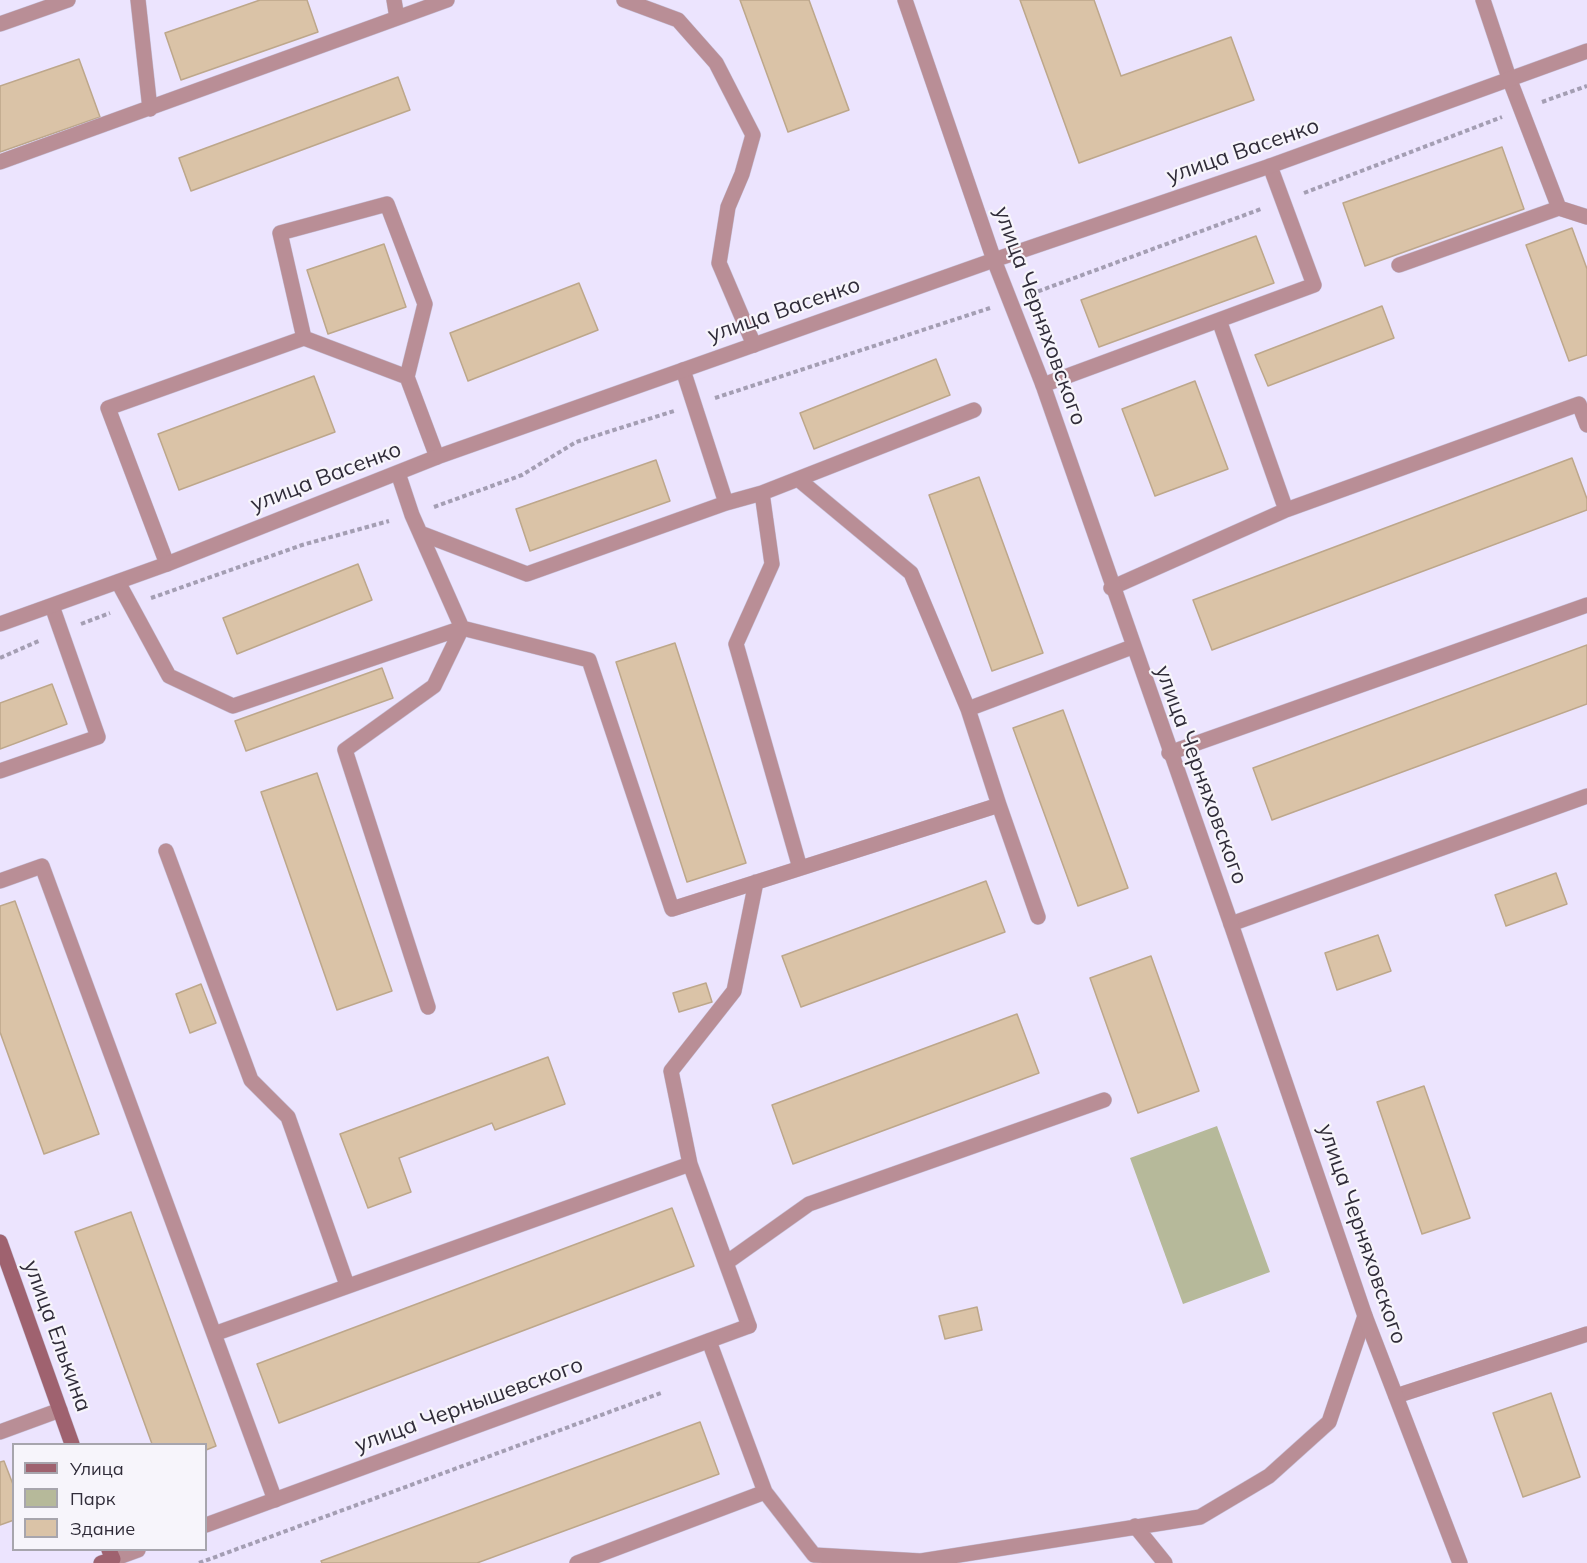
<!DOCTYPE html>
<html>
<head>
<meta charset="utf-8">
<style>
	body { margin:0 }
	#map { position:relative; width:1587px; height:1563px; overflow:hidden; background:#ece4fe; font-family:Mulish,sans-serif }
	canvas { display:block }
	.legend { position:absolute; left:12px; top:1443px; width:195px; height:108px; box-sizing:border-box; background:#f7f5fb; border:2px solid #a7a5ad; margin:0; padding:8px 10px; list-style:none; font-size:18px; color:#302c39 }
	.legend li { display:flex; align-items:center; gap:12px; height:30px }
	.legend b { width:30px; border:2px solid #a7a5ad }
</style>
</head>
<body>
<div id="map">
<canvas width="1587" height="1563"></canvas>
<ul class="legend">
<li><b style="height:8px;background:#9f626f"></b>Улица</li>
<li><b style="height:16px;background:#b6b99a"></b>Парк</li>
<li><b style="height:16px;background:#dac3a7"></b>Здание</li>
</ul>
</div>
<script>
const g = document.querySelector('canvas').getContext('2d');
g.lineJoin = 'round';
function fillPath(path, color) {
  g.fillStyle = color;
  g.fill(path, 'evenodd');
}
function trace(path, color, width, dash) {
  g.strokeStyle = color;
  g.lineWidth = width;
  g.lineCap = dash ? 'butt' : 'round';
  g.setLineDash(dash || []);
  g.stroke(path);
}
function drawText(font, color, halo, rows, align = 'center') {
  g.font = font + ' Mulish,sans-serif';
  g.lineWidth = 4.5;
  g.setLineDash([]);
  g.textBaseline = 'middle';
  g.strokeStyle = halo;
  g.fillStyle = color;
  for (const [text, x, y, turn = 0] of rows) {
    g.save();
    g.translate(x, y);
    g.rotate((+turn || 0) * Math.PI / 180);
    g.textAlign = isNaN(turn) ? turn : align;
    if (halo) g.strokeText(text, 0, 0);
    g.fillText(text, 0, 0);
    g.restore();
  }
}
fillPath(new Path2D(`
	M1217 1126 1270 1272 1183 1304 1130 1158Z`), '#b6b99a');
const building = new Path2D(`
	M260 0H307L318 32 181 80 165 33Z
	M740 0H809L849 110 788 132Z
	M1020 0H1094L1121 76 1231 37 1254 100 1079 163Z
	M79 59 100 117 0 152V86Z
	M398 77 410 110 191 191 179 158Z
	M1502 147 1524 209 1365 266 1343 203Z
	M1572 228 1587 269V355L1569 361 1526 245Z
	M1256 236 1274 283 1099 347 1081 300Z
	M384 244 406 307 328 334 307 270Z
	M579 283 598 330 468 381 450 333Z
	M1382 306 1394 338 1268 386 1255 355Z
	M936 359 950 395 814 449 800 413Z
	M314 376 335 432 179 490 158 434Z
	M1195 381 1228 469 1155 496 1122 409Z
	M1572 458 1587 499V510L1212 650 1193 600Z
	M656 460 670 501 530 551 516 509Z
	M979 477 1043 653 992 671 929 495Z
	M358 564 372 600 237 654 223 618Z
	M675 643 746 863 687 882 616 662Z
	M1587 645V704L1272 820 1253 768Z
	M382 668 393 698 246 751 235 721Z
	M52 684 67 724 0 749V703Z
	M1063 710 1128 888 1078 906 1013 728Z
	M317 773 392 991 337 1010 261 792Z
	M1556 873 1567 904 1506 926 1495 895Z
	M986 881 1005 932 801 1007 782 956Z
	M15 901 99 1134 44 1154 0 1032V906Z
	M1378 935 1391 971 1337 990 1325 953Z
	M1151 956 1199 1091 1138 1113 1090 978Z
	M706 983 712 1002 679 1012 673 993Z
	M201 984 216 1023 190 1033 176 994Z
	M1017 1014 1039 1073 793 1164 772 1105Z
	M548 1057 565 1104 495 1130 492 1123 399 1158 411 1192 368 1208 340 1134Z
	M1424 1086 1470 1218 1422 1234 1377 1102Z
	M672 1208 694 1266 279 1423 257 1364Z
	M131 1212 216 1446 206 1450V1444H152L75 1232Z
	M977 1307 982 1330 945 1339 939 1316Z
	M1551 1393 1580 1477 1523 1497 1493 1413Z
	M700 1422 719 1474 477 1563H322L321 1561Z
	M4 1461 14 1487V1520L0 1525V1462Z`);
fillPath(building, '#dac3a7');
trace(building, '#bda78b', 1.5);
const lane = new Path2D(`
	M138 0 150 109
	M394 0 397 18
	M624 0 678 20 716 63 753 135 742 174 728 207 719 263 754 345
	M1483 0 1509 78 1559 208
	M0 162 447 0
	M1399 265 1559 208 1587 217
	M1219 320 1286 510
	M304 338 280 233 387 204 425 304 407 377
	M683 370 726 503
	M1043 385 1314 285 1270 166
	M398 473 412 515 462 628 434 686 345 750 428 1007
	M762 493 772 564 736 644 800 868
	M420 533 527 574 726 503 762 493 974 410
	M167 564 108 408 304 338 407 377 437 457
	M118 582 169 676 233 706 462 628 589 660 672 909 999 805 968 709 911 573 798 479
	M1111 588 1286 510 1579 404 1587 425
	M968 709 1132 647
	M1169 753 1587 605
	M0 771 98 737 52 606
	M999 805 1038 917
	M166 851 251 1080 288 1117 347 1285
	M0 881 42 866 275 1500
	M1231 924 1587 796
	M690 1164 671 1071 734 991 756 882
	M726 1263 809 1204 1104 1100
	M214 1334 690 1164 749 1326
	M1396 1396 1587 1334
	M0 1432 60 1410
	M765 1492 814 1555 921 1561 1200 1517 1269 1476 1329 1422 1365 1316
	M1135 1526 1165 1563
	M577 1563 765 1492 709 1341`);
const street = new Path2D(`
	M905 0 994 260 1043 385 1231 924 1365 1316 1460 1563
	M0 24 68 0
	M0 624 167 564 437 457 994 260 1270 166 1587 51
	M206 1525 749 1326
	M113 1559 138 1550`);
const secondary = new Path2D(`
	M0 1242 72 1444
	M101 1563 113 1559 109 1550`);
trace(lane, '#c6bfd7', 16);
trace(street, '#c6bfd7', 16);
trace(secondary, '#c6bfd7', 16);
trace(new Path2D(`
	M1542 102 1587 86
	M1304 193 1502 117
	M1031 294 1261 209
	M715 398 990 308
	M434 507 522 475 576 442 674 411
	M151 598 302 545 389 521
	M81 624 110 613
	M0 658 41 640
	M199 1563 661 1393`), '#a49eb3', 4, [4.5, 3]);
trace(lane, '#b98e96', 15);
trace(street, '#b98e96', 15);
trace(secondary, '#9f626f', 15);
drawText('22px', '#302c39', '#f7f5fb', [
	["улица Васенко",1243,151,-19],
	["улица Васенко",784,310,-19],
	["улица Черняховского",1040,316,70],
	["улица Васенко",326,477,-21],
	["улица Черняховского",1201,775,70],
	["улица Черняховского",1362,1234,71],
	["улица Елькина",57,1336,70],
	["улица Чернышевского",469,1405,-20]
]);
</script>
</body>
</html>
